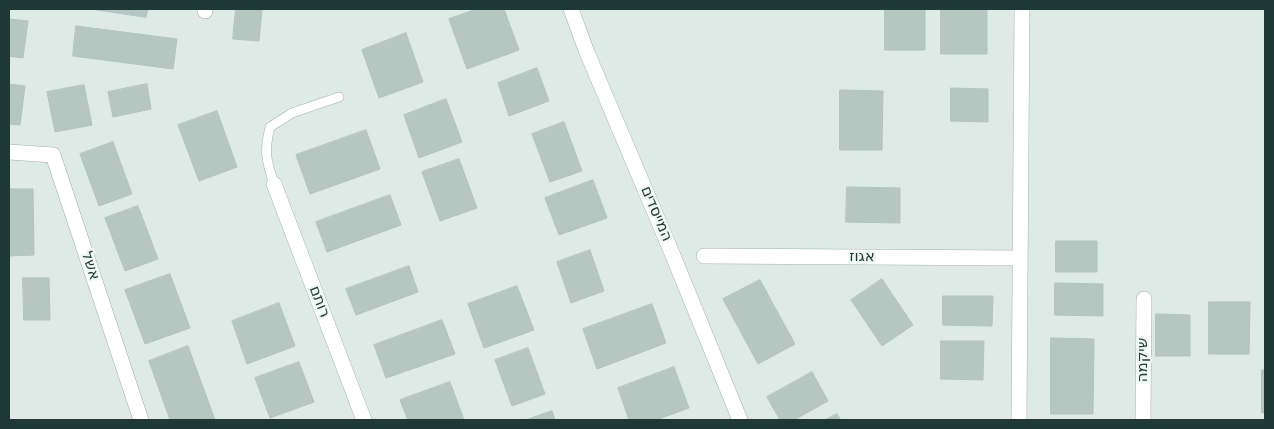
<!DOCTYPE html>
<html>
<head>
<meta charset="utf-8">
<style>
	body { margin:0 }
	#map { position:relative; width:1274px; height:429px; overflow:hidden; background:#deeae6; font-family:"DejaVu Sans",sans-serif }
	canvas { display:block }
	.frame { position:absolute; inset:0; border:10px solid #1f3936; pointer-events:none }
</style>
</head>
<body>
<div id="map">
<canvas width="1274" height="429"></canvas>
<div class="frame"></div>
</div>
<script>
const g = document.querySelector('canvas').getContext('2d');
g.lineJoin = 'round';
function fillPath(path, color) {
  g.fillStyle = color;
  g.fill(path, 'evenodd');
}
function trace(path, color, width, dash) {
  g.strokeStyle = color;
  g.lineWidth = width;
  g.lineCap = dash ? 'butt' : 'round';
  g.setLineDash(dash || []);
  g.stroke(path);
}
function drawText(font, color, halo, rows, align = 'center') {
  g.font = font + ' "DejaVu Sans","Noto Sans Hebrew",sans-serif';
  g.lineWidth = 5;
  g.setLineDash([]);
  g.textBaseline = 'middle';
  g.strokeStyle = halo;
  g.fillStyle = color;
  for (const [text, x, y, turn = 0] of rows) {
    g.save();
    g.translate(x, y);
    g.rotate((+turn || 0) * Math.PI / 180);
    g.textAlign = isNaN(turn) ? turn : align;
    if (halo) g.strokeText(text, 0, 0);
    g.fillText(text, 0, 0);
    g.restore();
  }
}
const building = new Path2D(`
	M91 9H148L146 17Z
	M236 9H262L259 41 233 39Z
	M477 9H504L519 50 467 69 449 19Z
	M885 9H925V50H885Z
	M941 9H987V54H941Z
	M9 19 28 21 23 58 9 56Z
	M76 26 177 39 173 69 73 56Z
	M406 33 423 82 379 98 362 50Z
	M537 68 549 101 509 116 498 83Z
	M9 84 25 86 20 125 9 124Z
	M147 84 151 109 113 117 108 92Z
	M84 85 92 125 55 132 47 92Z
	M951 88 988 89V122L951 121Z
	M840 90 883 91 882 150H840Z
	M446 99 462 142 419 158 404 115Z
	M217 111 237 167 199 181 178 125Z
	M564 122 582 171 550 182 532 134Z
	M366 130 380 169 310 194 296 155Z
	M113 142 132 194 99 206 80 154Z
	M459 159 477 208 440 221 422 172Z
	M593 180 607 218 559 235 545 198Z
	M847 187 900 188V223L846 222Z
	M9 189H33L34 255 9 256Z
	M390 195 401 225 327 252 316 222Z
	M138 206 158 259 125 271 105 218Z
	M1056 241H1097V272H1056Z
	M590 250 604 291 571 303 557 262Z
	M409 266 418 292 356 315 346 289Z
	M170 274 190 328 145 344 125 290Z
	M23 278H49L50 320H24Z
	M882 279 913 325 882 346 851 300Z
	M760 280 795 344 758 364 723 299Z
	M1055 283 1103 284V316L1055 315Z
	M517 286 534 330 484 348 468 304Z
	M943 296H993L992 326 943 325Z
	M1209 302H1250L1249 354H1209Z
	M279 303 295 346 247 364 232 321Z
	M652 304 666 343 597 369 583 329Z
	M1156 314 1190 315V356H1156Z
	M442 320 455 354 386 378 374 345Z
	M1051 338 1094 339 1093 414H1051Z
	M941 341H984L983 380 941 379Z
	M188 346 215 420H170L149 361Z
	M528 348 545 394 512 406 495 360Z
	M299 362 314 402 270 418 255 378Z
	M674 367 689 408 656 420H629L618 388Z
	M1262 370H1265V413H1262Z
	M812 372 828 401 794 420H780L767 397Z
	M450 382 464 420H408L400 400Z
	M552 411 555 420H526Z
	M837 414 841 420H825Z`);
fillPath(building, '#b6c7c2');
trace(building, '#b0c3be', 1);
const service = new Path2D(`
	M274 184C266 160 264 151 270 127L292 113 339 97`);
const minor = new Path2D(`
	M571 9 586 50 674 258 740 420
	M205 11V9
	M9 152 53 155 141 420
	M274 184 364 420
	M704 256 1020 258
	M1019 420 1022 9
	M1143 420 1144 299`);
trace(service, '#a1b1ae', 10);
trace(minor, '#a1b1ae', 16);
trace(service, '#fff', 9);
trace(minor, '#fff', 15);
drawText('15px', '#1f3936', '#eef7f3', [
	["המייסדים",656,214,67],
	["אגוז",862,257],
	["אשל",90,266,72],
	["רותם",319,302,69],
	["שיקמה",1143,360,-90]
]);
</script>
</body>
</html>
